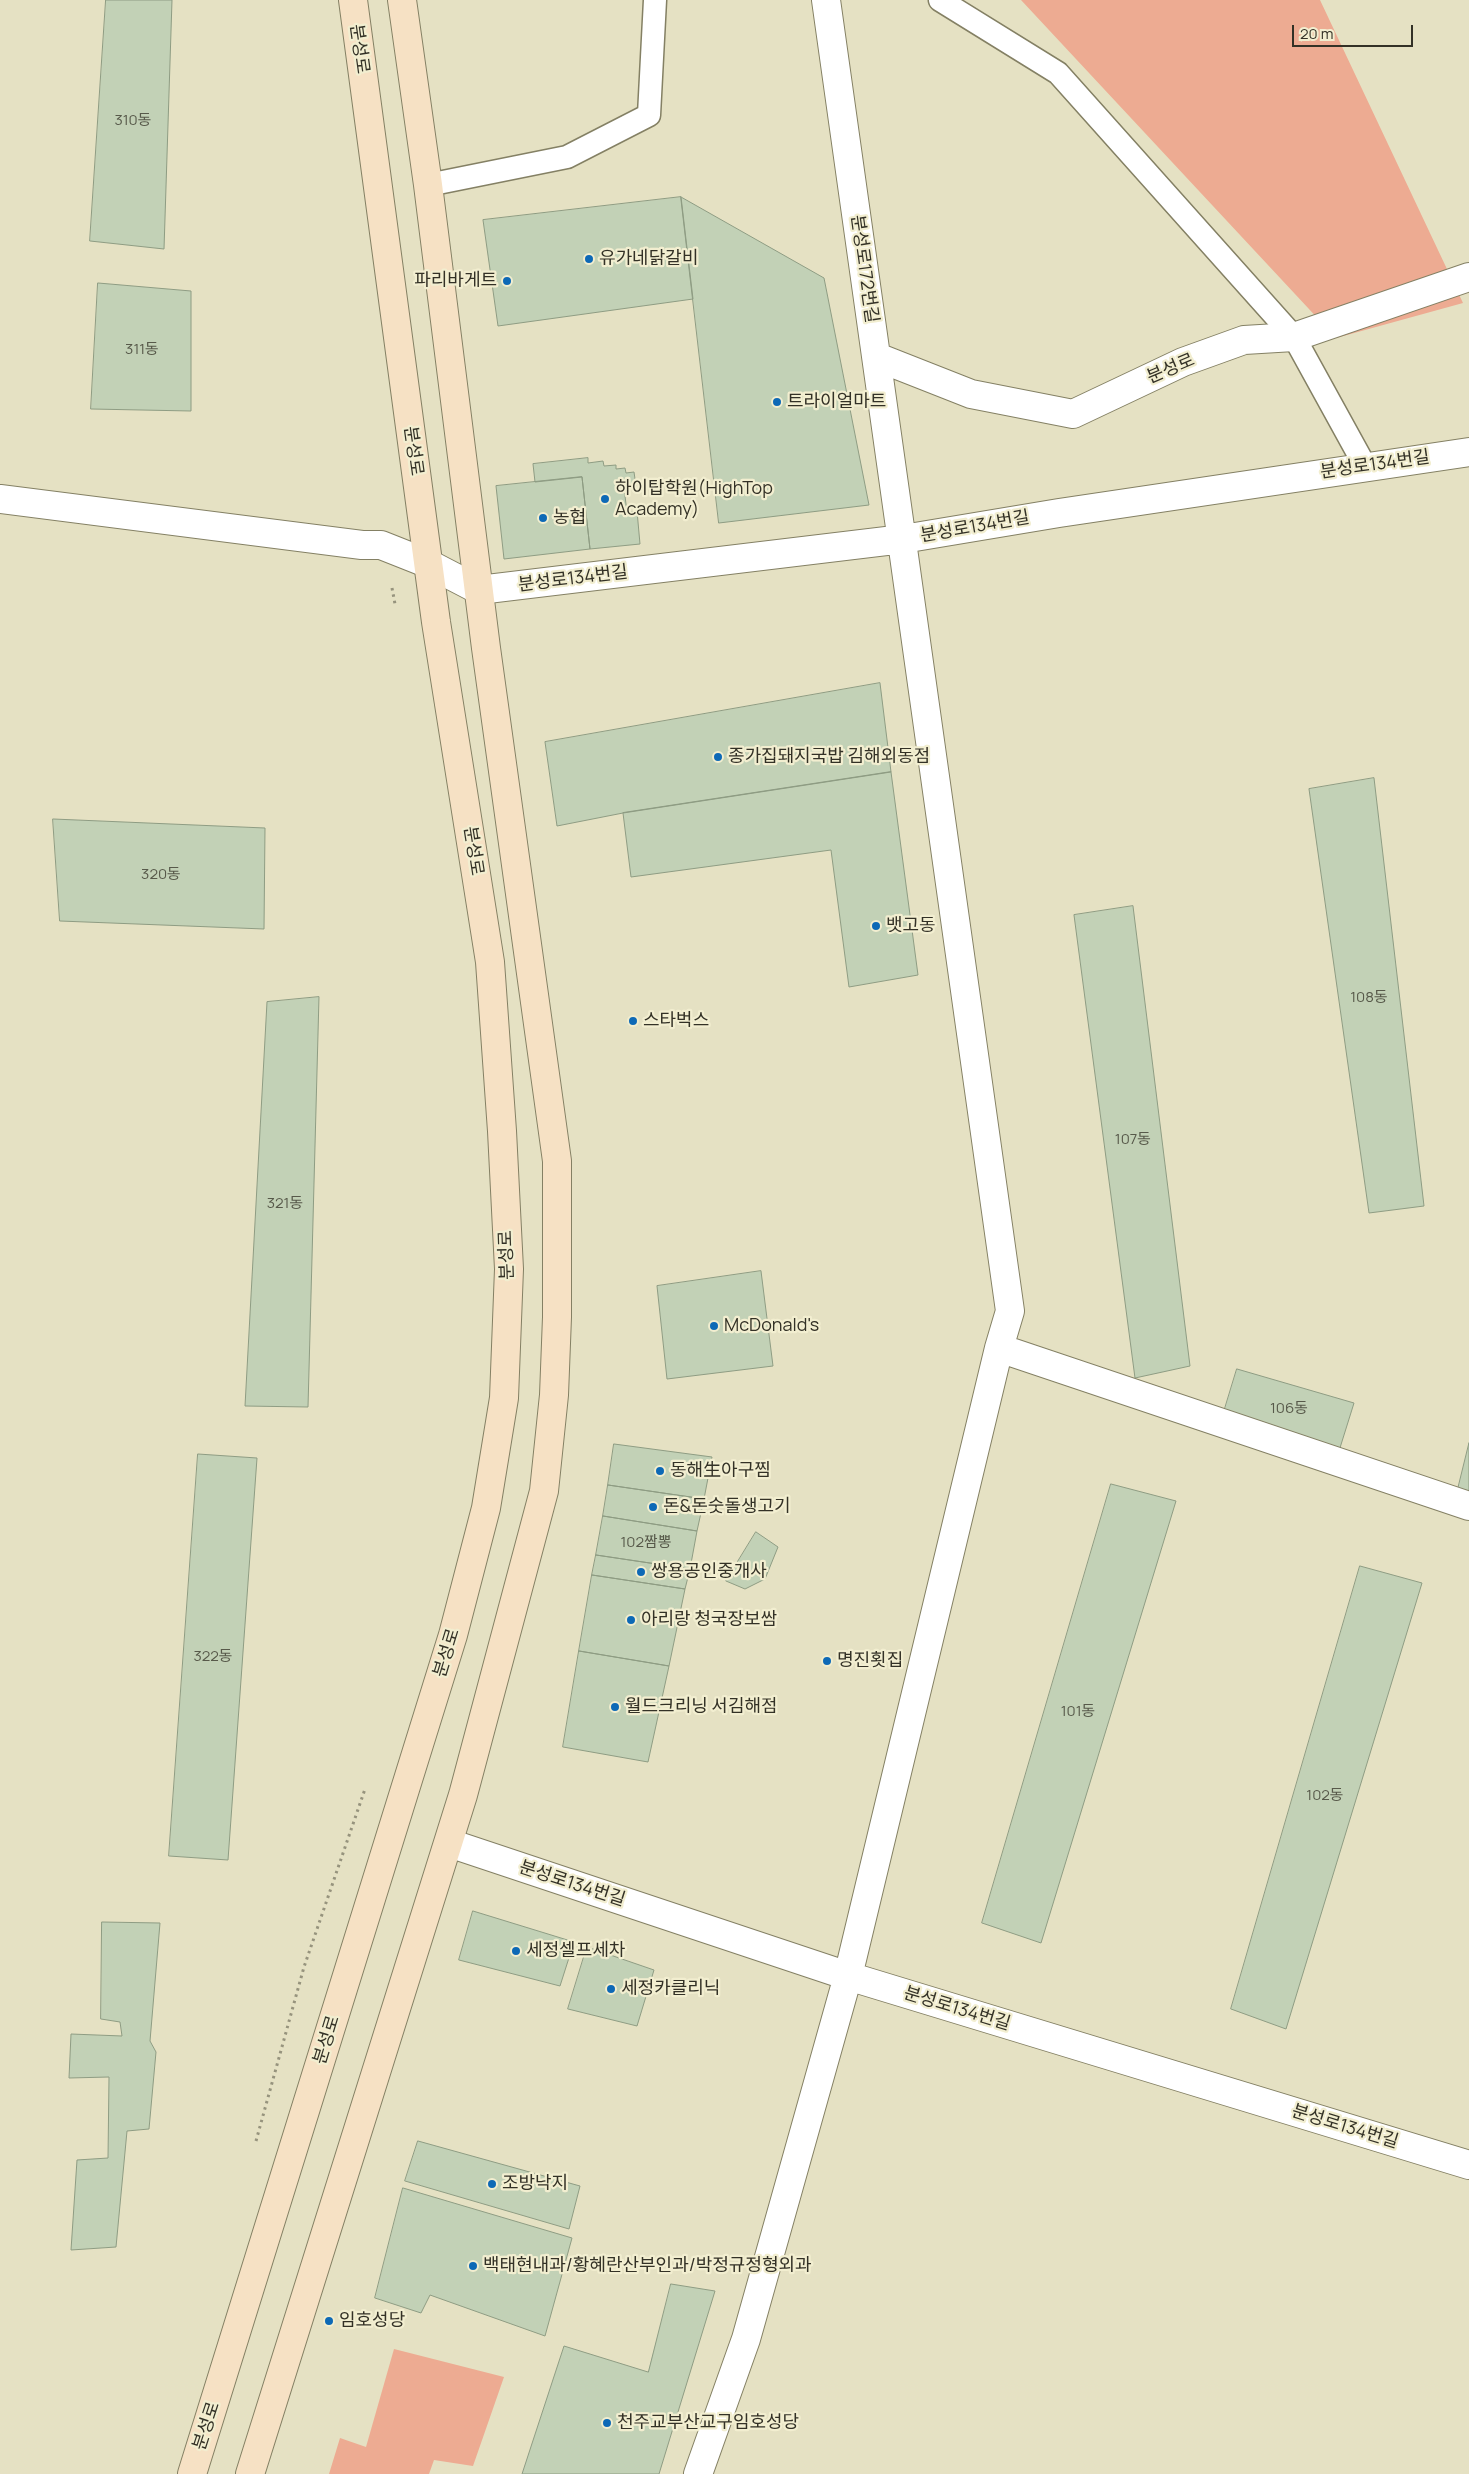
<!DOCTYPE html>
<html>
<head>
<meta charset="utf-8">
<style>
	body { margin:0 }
	#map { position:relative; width:1469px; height:2474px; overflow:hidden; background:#e5e1c3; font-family:Manrope,sans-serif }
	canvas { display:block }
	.scale { position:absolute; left:1292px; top:25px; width:121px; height:22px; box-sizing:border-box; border:2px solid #333126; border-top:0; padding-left:6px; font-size:15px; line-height:18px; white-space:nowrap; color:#333126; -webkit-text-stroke:4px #f2eed0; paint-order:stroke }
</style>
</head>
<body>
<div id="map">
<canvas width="1469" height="2474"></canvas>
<div class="scale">20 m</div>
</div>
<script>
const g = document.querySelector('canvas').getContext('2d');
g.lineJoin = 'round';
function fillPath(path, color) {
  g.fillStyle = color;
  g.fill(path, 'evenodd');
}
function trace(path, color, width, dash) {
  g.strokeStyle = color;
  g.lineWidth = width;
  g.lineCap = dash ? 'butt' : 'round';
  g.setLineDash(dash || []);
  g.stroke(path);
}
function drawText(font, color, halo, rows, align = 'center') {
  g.font = font + ' Manrope,"Noto Sans KR",sans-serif';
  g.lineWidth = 4.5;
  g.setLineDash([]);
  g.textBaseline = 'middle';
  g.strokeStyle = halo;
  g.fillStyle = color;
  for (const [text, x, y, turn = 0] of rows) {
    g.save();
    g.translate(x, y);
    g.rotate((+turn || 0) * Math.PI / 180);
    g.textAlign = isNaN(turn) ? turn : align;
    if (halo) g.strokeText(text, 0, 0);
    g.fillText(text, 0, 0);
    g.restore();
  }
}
fillPath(new Path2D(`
	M1021 0H1320L1463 303 1336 338Z
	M394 2349 504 2377 473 2466 434 2460 429 2474H329L340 2438 366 2447Z`), '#edab92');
const building = new Path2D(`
	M106 0H172L164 249 90 241Z
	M681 197 824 278 869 505 719 523Z
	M681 197 693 299 498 326 483 220Z
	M98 283 191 291V411L91 409Z
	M588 458V463L603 461 604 466 616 465V469L625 468 626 473 634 472 636 486 624 488 627 512 637 511 640 544 590 549 582 477 535 482 533 464Z
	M582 477 590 549 504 559 496 486Z
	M880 683 891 772 623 813 557 826 545 742Z
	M891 772 918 975 849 987 831 850 631 877 623 813Z
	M1374 778 1424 1206 1369 1213 1309 789Z
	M53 819 265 828 264 929 60 921Z
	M1133 906 1190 1366 1135 1378 1074 915Z
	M319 997 308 1407 245 1406 267 1002Z
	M761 1271 773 1366 667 1379 657 1286Z
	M1237 1369 1354 1403 1339 1451 1223 1415Z
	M1469 1443V1493L1458 1489Z
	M614 1444 712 1457 704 1499 608 1485Z
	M198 1454 257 1458 228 1860 169 1856Z
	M1111 1484 1176 1501 1041 1943 982 1923Z
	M608 1485 704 1499 697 1531 603 1516Z
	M603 1516 697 1531 690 1569 596 1555Z
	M756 1532 778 1547 765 1579 745 1589 726 1581Z
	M596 1555 690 1569 685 1589 592 1575Z
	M1360 1566 1422 1583 1286 2029 1231 2009Z
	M592 1575 685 1589 669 1666 579 1651Z
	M579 1651 669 1666 648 1762 563 1747Z
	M473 1911 574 1942 560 1986 459 1960Z
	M102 1922 160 1923 150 2041 156 2052 149 2129 127 2131 116 2247 71 2250 77 2160 108 2158 109 2077 69 2078 71 2034 122 2036 120 2022 101 2019Z
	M587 1947 654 1970 637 2026 568 2009Z
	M418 2141 580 2186 569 2229 405 2181Z
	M403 2188 572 2238 545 2336 430 2295 421 2313 375 2298Z
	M671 2284 715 2291 659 2474H522L564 2346 648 2372Z`);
fillPath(building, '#c2d1b6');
trace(building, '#8e9c83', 1);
const lane = new Path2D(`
	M940 0 1058 73 1294 337 1365 466
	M428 185 567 157 649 115 655 0`);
const street = new Path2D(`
	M877 357 971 394 1073 414 1183 362 1244 340 1294 337 1469 277
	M0 499 362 545H381L429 564 479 590 903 539 1059 513 1469 452
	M999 1348 1469 1506
	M449 1843 848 1976 1469 2165
	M698 2474 746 2339 848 1976 999 1348 1010 1311 826 0`);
const secondary = new Path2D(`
	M192 2474 453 1635 486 1508 504 1398 509 1269 502 1131 490 962 436 622 353 0
	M250 2474 463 1795 544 1491 554 1395 557 1317V1161L486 648 428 185 402 0`);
trace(lane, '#848064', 25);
trace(street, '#848064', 30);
trace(secondary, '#848064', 30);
trace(new Path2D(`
	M392 588 395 604
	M256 2141 304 1967 365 1789`), '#96937d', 3, [2.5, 4]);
trace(lane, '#fff', 22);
trace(street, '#fff', 28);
trace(secondary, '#f6e1c4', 28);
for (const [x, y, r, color] of [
	[589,259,5,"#0d69b6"],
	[507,281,5,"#0d69b6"],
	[777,402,5,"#0d69b6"],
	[605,499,5,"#0d69b6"],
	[543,518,5,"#0d69b6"],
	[718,757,5,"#0d69b6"],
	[876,926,5,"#0d69b6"],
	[633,1021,5,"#0d69b6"],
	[714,1326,5,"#0d69b6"],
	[660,1471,5,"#0d69b6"],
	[653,1507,5,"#0d69b6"],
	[641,1572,5,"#0d69b6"],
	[631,1620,5,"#0d69b6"],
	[827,1661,5,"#0d69b6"],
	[615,1707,5,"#0d69b6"],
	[516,1951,5,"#0d69b6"],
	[611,1989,5,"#0d69b6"],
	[492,2184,5,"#0d69b6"],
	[473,2266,5,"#0d69b6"],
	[329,2321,5,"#0d69b6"],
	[607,2423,5,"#0d69b6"]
]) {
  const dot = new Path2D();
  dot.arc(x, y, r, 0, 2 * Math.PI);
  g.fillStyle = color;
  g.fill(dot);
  trace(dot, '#f2eed0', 2);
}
drawText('15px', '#57594a', null, [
	["310동",133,121],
	["311동",142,350],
	["320동",161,875],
	["108동",1369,998],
	["107동",1133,1140],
	["321동",285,1204],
	["106동",1289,1409],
	["102짬뽕",646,1543],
	["322동",213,1657],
	["101동",1078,1712],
	["102동",1325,1796]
]);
drawText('18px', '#333126', '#f2eed0', [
	["분성로",359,49,82],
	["분성로172번길",864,269,82],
	["분성로",1171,369,-23],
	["분성로",413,451,82],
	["분성로134번길",1375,465,-8],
	["분성로134번길",975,527,-10],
	["분성로134번길",573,579,-7],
	["분성로",473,851,81],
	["분성로",507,1255,-92],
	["분성로",447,1653,-73],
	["분성로134번길",572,1884,18],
	["분성로134번길",957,2009,17],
	["분성로",327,2040,-73],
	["분성로134번길",1345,2127,17],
	["분성로",207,2426,-72]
]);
drawText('18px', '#333126', '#f2eed0', [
	["유가네닭갈비",599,259],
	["파리바게트",497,281,"right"],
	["트라이얼마트",787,402],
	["하이탑학원(HighTop",615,489],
	["Academy)",615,510],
	["농협",553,518],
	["종가집돼지국밥 김해외동점",728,757],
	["뱃고동",886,926],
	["스타벅스",643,1021],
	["McDonald's",724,1326],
	["동해生아구찜",670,1471],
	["돈&돈숫돌생고기",663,1507],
	["쌍용공인중개사",651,1572],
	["아리랑 청국장보쌈",641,1620],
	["명진횟집",837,1661],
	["월드크리닝 서김해점",625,1707],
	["세정셀프세차",526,1951],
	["세정카클리닉",621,1989],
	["조방낙지",502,2184],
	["백태현내과/황혜란산부인과/박정규정형외과",483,2266],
	["임호성당",339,2321],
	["천주교부산교구임호성당",617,2423]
], 'left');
</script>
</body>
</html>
